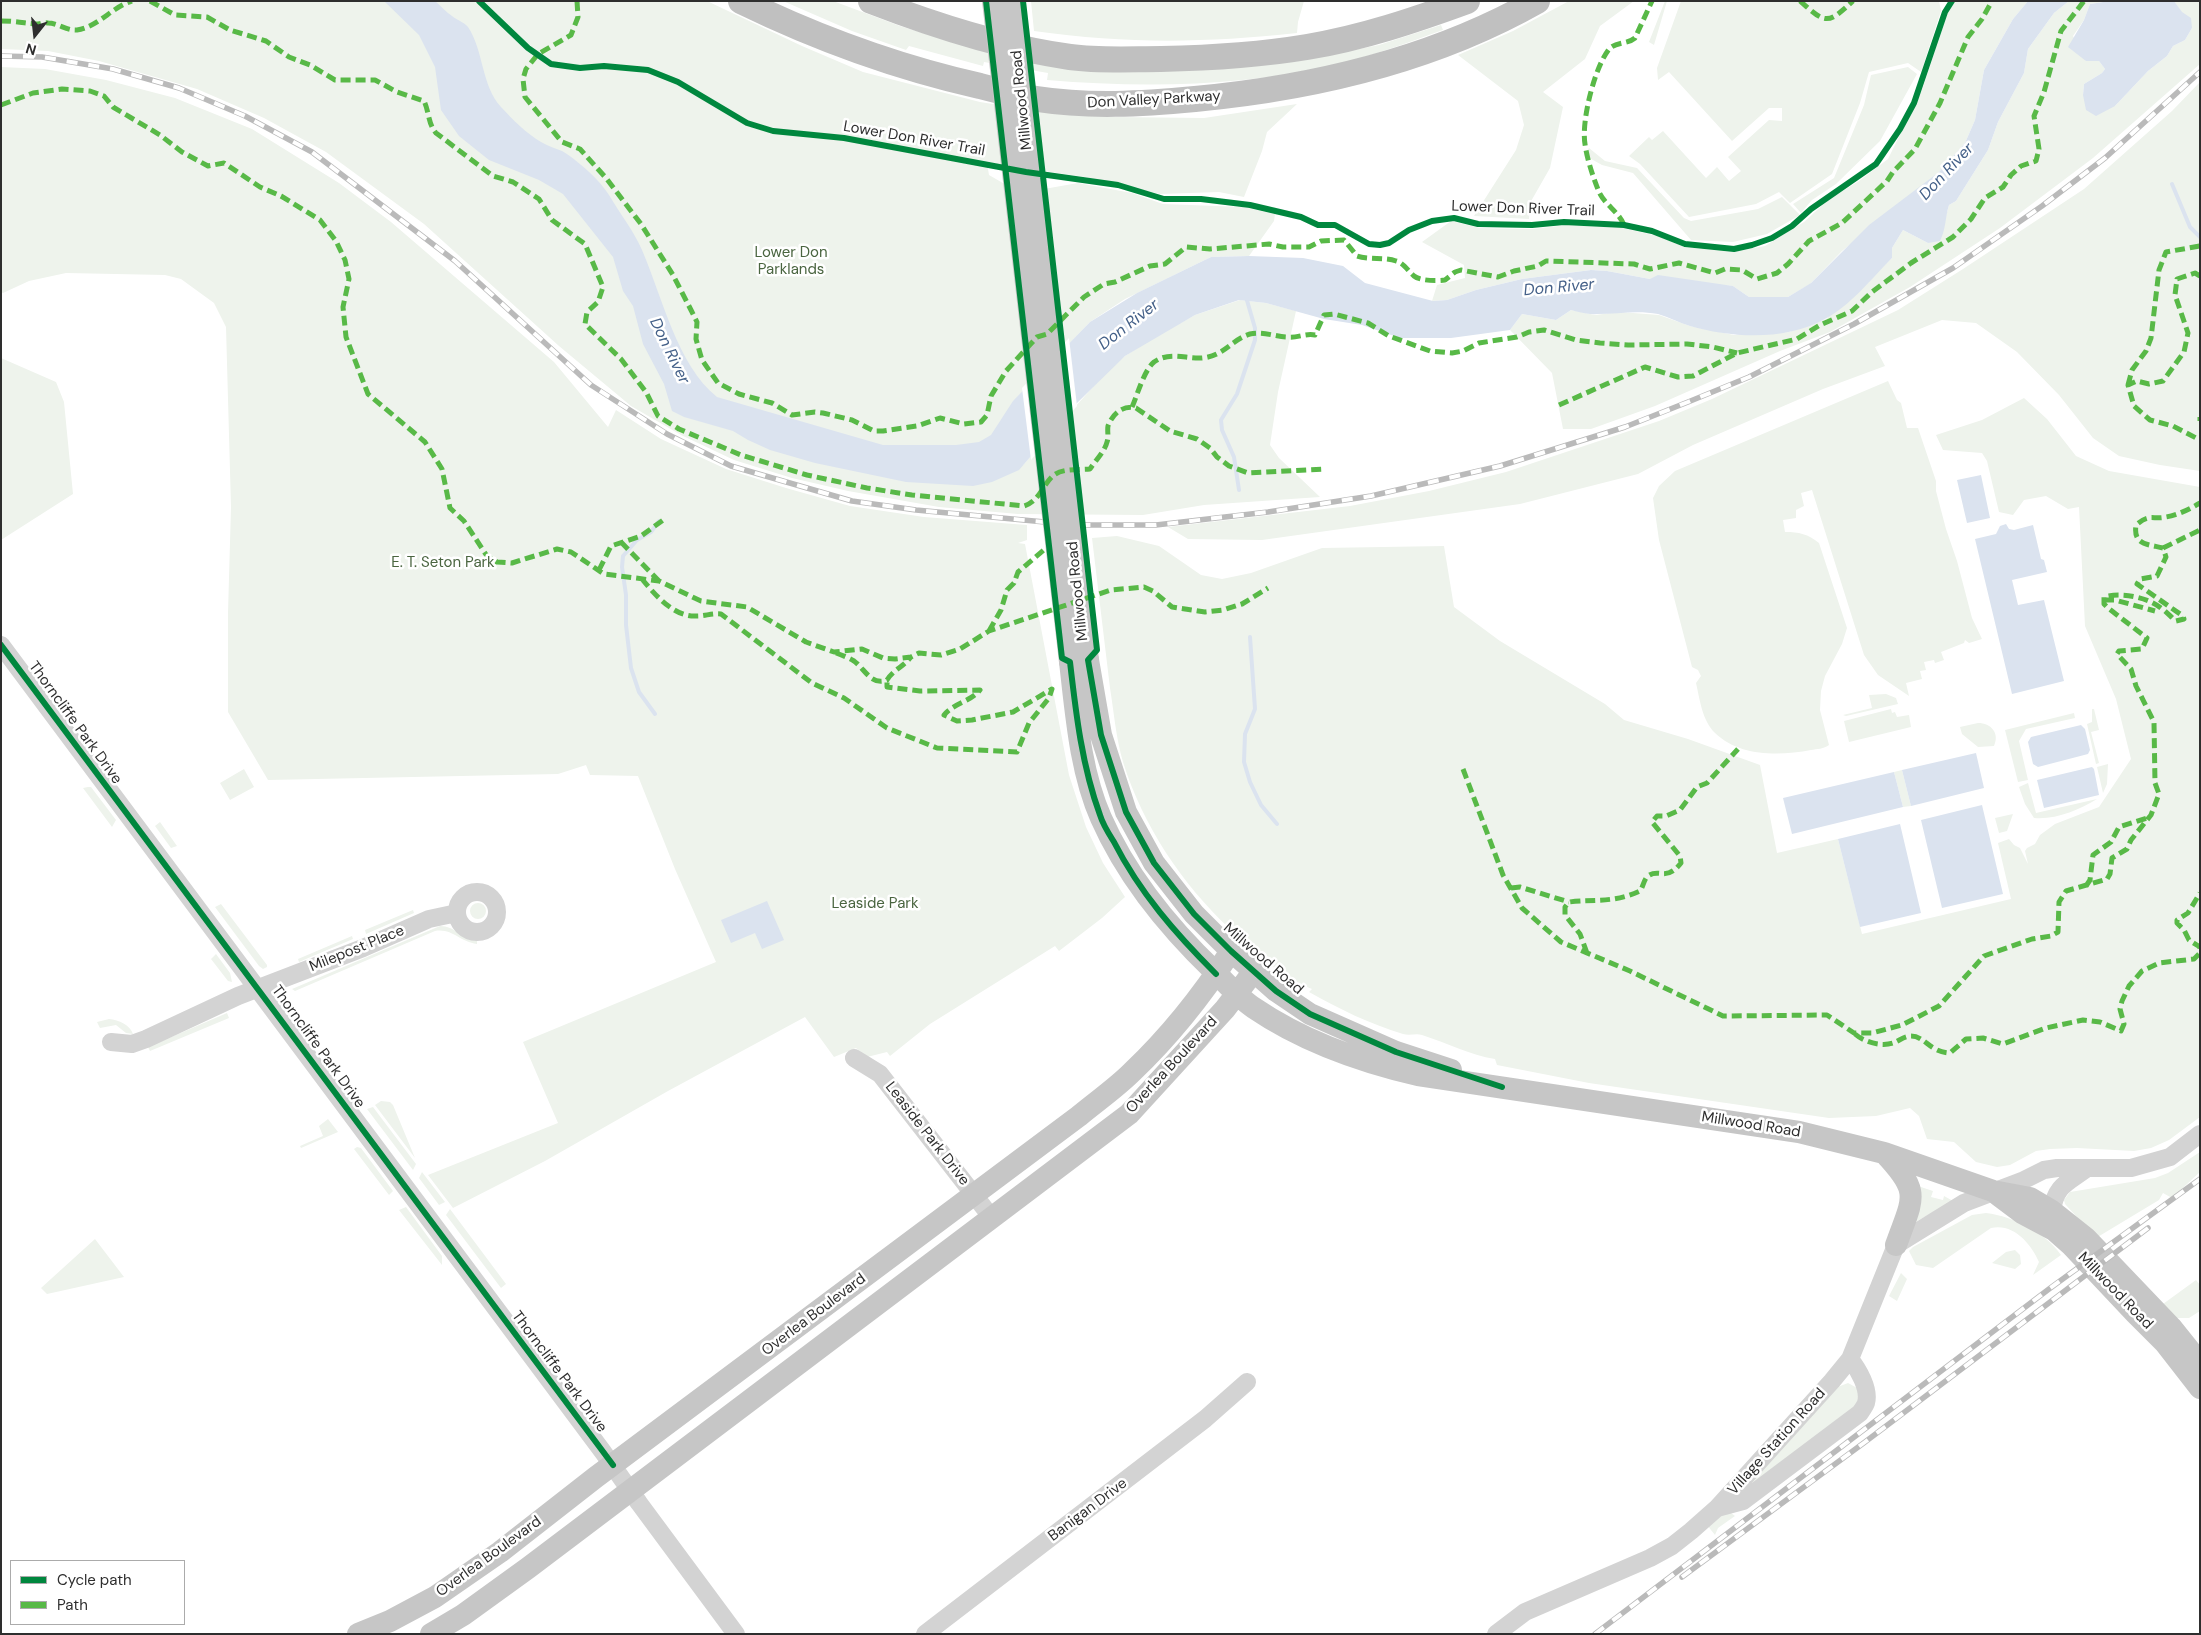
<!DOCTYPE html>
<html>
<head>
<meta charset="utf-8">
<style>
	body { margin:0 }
	#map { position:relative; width:2201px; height:1635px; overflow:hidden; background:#fff; font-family:"DM Sans",sans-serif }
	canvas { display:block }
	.frame { position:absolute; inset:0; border:2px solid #2e2e2e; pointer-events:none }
	.legend { position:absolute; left:10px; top:1560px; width:175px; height:65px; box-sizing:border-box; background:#fff; border:1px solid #ababab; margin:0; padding:6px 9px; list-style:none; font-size:15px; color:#2e2e2e }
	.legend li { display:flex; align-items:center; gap:10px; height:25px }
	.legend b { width:25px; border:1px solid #ababab }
	.north { position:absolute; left:10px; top:10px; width:50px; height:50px; -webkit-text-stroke:4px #fff; paint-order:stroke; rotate:196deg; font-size:14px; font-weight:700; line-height:20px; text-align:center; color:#2e2e2e }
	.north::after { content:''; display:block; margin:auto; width:18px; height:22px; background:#2e2e2e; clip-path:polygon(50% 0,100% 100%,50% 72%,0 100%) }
</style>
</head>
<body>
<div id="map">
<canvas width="2201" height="1635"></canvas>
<div class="frame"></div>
<ul class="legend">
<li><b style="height:6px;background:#00873e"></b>Cycle path</li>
<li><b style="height:6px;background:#58b947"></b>Path</li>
</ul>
<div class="north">N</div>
</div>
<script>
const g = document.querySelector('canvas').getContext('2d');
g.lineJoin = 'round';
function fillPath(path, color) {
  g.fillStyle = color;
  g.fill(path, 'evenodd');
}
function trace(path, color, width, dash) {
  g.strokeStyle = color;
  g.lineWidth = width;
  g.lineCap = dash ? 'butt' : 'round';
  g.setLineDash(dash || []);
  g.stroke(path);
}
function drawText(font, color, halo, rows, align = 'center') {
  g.font = font + ' "DM Sans",sans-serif';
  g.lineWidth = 5;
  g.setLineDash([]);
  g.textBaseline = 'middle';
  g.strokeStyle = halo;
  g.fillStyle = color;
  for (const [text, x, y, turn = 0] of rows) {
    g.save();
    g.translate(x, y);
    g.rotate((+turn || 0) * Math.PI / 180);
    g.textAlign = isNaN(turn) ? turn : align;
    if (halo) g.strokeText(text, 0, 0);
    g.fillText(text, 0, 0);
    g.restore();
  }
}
fillPath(new Path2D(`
	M1 1H707L802 46 863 72 980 102 1044 112 1115 117 1204 118 1297 104 1267 132 1262 151 1244 197 1219 192 1160 194 1085 177 987 163 989 175 1008 186 1044 189 1078 183 1132 193 1163 204 1243 207 1275 214 1274 221 1249 256 1211 257 1125 299 1090 322 1015 400 1023 465 1109 369 1125 356 1155 337 1195 315 1240 300 1266 303 1296 311 1278 392 1270 445 1279 458 1320 497 1204 505 1143 515 1018 514 939 507 848 491 792 478 734 460 681 435 631 406 559 346 424 224 326 152 264 118 197 89 99 61 48 51 1 49Z
	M783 1H833L900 26 952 42 1293 62 1379 45 1441 25 1443 30C1407 43 1372 56 1334 65 1240 87 1142 88 1047 80L1048 73 984 62 983 66 909 46 906 50 852 31Z
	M1031 1H1304L1298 22 1297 33C1204 43 1126 44 1034 31Z
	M1569 1H1634L1600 26 1585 59 1543 92 1563 107 1550 168 1530 203 1529 219 1474 216 1516 150 1524 125 1518 101 1458 55 1513 31Z
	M1665 1H1667L1654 45 1649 42Z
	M1681 1H1939L1941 11 1921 72 1908 63 1869 72 1860 103 1832 174 1790 203 1779 192 1756 204 1689 217 1640 164 1629 156 1649 137 1652 140 1663 131 1706 178 1717 167 1729 181 1741 171 1728 157 1769 120 1782 121V108H1769L1732 141 1669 72 1658 80 1657 68Z
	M1955 1H2028L2013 19 1984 70 1975 120 1965 143 1939 172 1842 251 1810 284 1788 297H1749L1733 286 1650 279 1607 271 1591 270 1522 279 1476 290 1447 300 1432 301 1437 285 1465 278 1464 265 1422 242 1451 221 1480 228 1532 229 1568 225 1622 228 1658 236 1684 247 1733 252 1765 246 1804 222 1828 200 1859 181 1888 159 1922 90 1948 12Z
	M2069 1H2110L2090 4 2084 20 2073 36 2086 61H2099L2105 69 2102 73 2084 84 2083 95 2115 106 2148 71 2167 56 2173 46 2185 40 2192 28 2174 1H2200V64L2093 158 2000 228 1910 287 1830 332 1780 351 1655 406 1591 429H1563L1552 373 1510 330 1522 314 1556 320 1571 310 1595 315 1620 312 1659 315 1690 326 1734 335 1789 332 1826 319 1892 258V248L1903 230 1928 243 1945 220 1949 205 1956 201 1988 150 1998 122 2024 73 2028 49 2054 13Z
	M1 67 45 69 106 80 175 98 252 129 339 183 391 222 554 362 608 427 616 410 661 439 726 469 786 488 850 506 924 517 1027 525V540L1018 543 1025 544 1069 775 1086 827 1103 863 1125 897 1102 918 1059 951 1055 946 930 1024 890 1056 887 1052 867 1057 856 1048 834 1057 805 1017 668 1091 545 1161 453 1208 428 1175 558 1123 523 1042 716 962 675 869 638 776 590 775 586 765 558 774 268 780 228 712V613L231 507 226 327 214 303 181 279 165 275 66 273 29 281 3 293 1 292Z
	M1908 67 1917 74 1880 141 1836 184 1812 200 1801 213 1793 204 1834 178 1864 105 1871 75Z
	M2200 82V471L2160 465 2119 456 2093 438 2059 395 2017 352 1976 323 1942 320 1875 347 1885 366 1823 389 1693 445 1638 474 1520 504 1262 540 1188 539 1168 527 1350 506 1429 491 1506 472 1659 421 1712 399 1898 310 1963 269 2084 189 2172 111Z
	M1589 148 1605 161 1637 168 1684 218 1691 221 1758 209 1782 197 1800 215 1767 234 1733 242 1691 240 1633 173 1602 165 1584 155Z
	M1 358 56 382 64 402 73 494 1 540Z
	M1888 381 1897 400 1901 403 1907 428H1918L1936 481V491L1946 529 1957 561 1972 618 1982 639 1969 643 1965 640 1964 643 1941 652 1944 660 1935 663 1934 660 1924 662 1926 670 1920 671 1922 679 1906 683 1909 696 1878 675 1864 655 1812 490 1801 493 1804 506 1796 510V518L1783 520 1785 532C1799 532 1808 534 1819 543L1847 628 1842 644 1825 676 1821 691 1820 710 1829 745C1824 749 1817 749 1811 750 1780 756 1740 757 1715 733 1702 720 1700 700 1696 683L1701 676 1698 670 1692 667 1659 540 1653 498 1659 486 1675 471Z
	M2024 398 2047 419 2076 456 2109 471 2200 487V1117L2169 1140 2151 1148 2134 1151 2077 1148 2050 1149 2036 1151 2010 1165 1997 1167 1976 1162 1954 1142 1927 1139 1919 1116 1910 1108 1876 1116 1829 1118 1589 1083 1497 1065 1495 1059C1470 1055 1447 1043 1422 1035 1416 1033 1410 1036 1403 1034 1370 1024 1339 1009 1309 992L1312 989C1280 976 1254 952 1230 929 1182 884 1143 826 1123 762 1116 738 1114 713 1110 688 1104 638 1098 588 1092 538L1117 536 1159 546 1201 575 1222 579 1251 573 1322 548 1444 546 1454 607 1500 641 1605 704 1624 720 1688 739 1760 765 1777 853 1838 839 1862 934 2011 899 1998 843 2009 839 2014 845 2020 848 2028 864 2025 851 2027 848 2035 844 2040 835 2055 824 2099 807 2131 759 2116 699 2085 626 2079 507 2068 509 2046 496 2024 500 2013 515 1999 512 1987 461 1982 453 1943 450 1936 435 1982 420Z
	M1886 694 1896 698 1898 704 1846 716 1843 715 1872 708 1869 695Z
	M1891 709 1892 713 1895 712 1897 717 1909 715 1911 727 1849 742 1844 721Z
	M2092 709H2094L2099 730 2091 732 2099 763 2096 764 2087 724 2092 722Z
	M2074 713 2075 718 2026 729 2019 741 2028 780 2018 782 2005 730Z
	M1978 723C1991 723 2000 733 1994 746L1978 747 1962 734 1960 727Z
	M2108 764 2107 784 2103 793 2097 767Z
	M244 769 254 787 230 800 220 783Z
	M1902 770 1911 806 1903 807 1894 772Z
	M2028 783 2036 813 2097 799C2079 810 2055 820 2034 818L2025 804 2019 787Z
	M88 787H91L116 820 112 827 83 788Z
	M2013 814 2007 831 1999 833 1995 818Z
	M160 822 177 846 171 848 155 826Z
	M470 911a8 8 0 1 1 16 0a8 8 0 1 1-16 0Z
	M221 904 267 965V967L263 969 259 966 215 907Z
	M413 910 414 913 366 934 365 930Z
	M440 926C455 926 462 939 477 940V944C460 942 452 928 435 931L295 991 292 989Z
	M352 936 353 939 299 962 298 959Z
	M216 954 230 973 232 982 228 981 211 959Z
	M227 1013 229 1018 150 1051 148 1047Z
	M109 1019C119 1020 130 1025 133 1034L126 1033 116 1025 100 1028 97 1022Z
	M381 1101 390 1102 393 1105 415 1158 375 1105Z
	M373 1107 416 1164 413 1170 367 1109Z
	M328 1119 338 1132 301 1148 300 1146 323 1136 319 1126Z
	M357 1147 361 1148 393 1191 389 1195 354 1149Z
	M2200 1152V1172L2172 1198 2163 1193 2159 1200 2096 1238 2065 1204 2064 1200 2070 1192 2155 1178 2168 1173Z
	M422 1172 445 1202 439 1205 419 1178Z
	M1918 1186 1933 1191 1931 1197 1943 1200 1944 1196 1953 1201 1910 1225Z
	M406 1207 442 1256V1265L399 1210Z
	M450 1209 506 1284 501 1288 446 1215Z
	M1986 1213C2015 1217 2044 1231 2061 1255L2033 1275 2039 1262C2031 1244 2014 1223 1991 1228L1933 1268 1916 1265 1909 1251 1913 1247 1972 1215Z
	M95 1239 124 1277 47 1294 41 1288Z
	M2015 1250 2020 1255 2021 1264 2015 1269 1992 1263 2006 1252Z
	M1901 1273 1907 1279 1897 1301 1889 1296Z
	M2196 1280 2200 1285V1311L2189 1318H2176L2163 1304Z
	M1848 1383 1859 1389 1861 1405 1742 1496 1738 1493 1835 1388Z
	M1723 1513H1731L1735 1516 1718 1528 1715 1535 1707 1525Z`), '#eef3ec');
fillPath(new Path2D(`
	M384 1H435C441 6 446 12 452 16 457 20 464 22 468 27 484 51 481 85 501 107 513 120 526 133 541 142 548 146 555 148 562 151 577 160 600 180 609 195 619 212 635 233 642 250 662 296 677 365 717 397L883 445H956L979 442 991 435 1013 401 1090 322 1137 293 1211 257 1249 256 1303 258 1343 266 1365 283 1433 301 1447 300 1476 290 1522 279 1591 270 1607 271 1650 279 1658 275 1733 286 1749 297H1788L1811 283 1869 225 1939 172 1965 143 1975 120 1984 70 2013 19 2028 1H2069L2054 13 2028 49 2024 73 1998 122 1988 150 1956 201 1949 205C1945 218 1946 229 1940 241L1928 243 1903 230 1892 248V258C1871 279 1851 305 1825 319 1785 341 1732 338 1690 326 1679 323 1669 317 1658 314 1637 310 1618 314 1597 314 1589 315 1579 312 1571 310L1556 320 1522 314 1510 330 1451 338H1400L1362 325 1324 319 1266 303 1239 300 1195 315 1125 356 1076 404 1019 470 992 482 973 486 906 482 815 463 770 450 748 440 733 431 684 417 672 411 664 384 643 344 633 306 623 291 613 257 563 194 539 180 489 160 459 136 441 110 435 67 419 35Z
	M2174 1 2182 12 2191 18 2192 28 2185 40 2173 46 2167 56 2148 71 2115 106 2096 116 2086 110 2083 95 2084 84 2102 73 2105 69 2099 61H2086L2068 47 2084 20 2090 4 2110 1Z
	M1981 475 1990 518 1967 523 1957 480Z
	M2006 524 2009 529 2014 530 2033 525 2041 559 2044 560 2047 572 2012 580 2018 605 2044 600 2064 681 2012 694 1975 539 1996 534 2000 526Z
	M2081 725 2085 729 2090 750 2088 754 2038 767 2033 764 2028 742 2031 737Z
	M1976 753 1984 788 1911 806 1902 770Z
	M2092 767 2094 769 2099 795 2044 808 2037 780Z
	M1894 772 1903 807 1792 834 1783 798Z
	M1982 805 2003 894 1942 908 1921 820Z
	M1900 824 1921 913 1860 927 1838 839Z
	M767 901 784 940 762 949 755 933 731 943 721 920Z`), '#dbe3ef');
fillPath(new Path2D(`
	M1069 338 1077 406 1031 460 1022 388Z`), '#fff');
trace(new Path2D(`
	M2172 184 2190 227 2200 237
	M1239 490 1234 457 1222 430 1221 420 1237 394 1255 340V328L1246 297
	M1250 637 1255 709 1245 734 1244 762 1250 782 1261 805 1277 824
	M655 714 639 692 631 668 626 625V595L622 567 623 556 637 540 651 532 659 521`), '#dbe3ef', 4);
trace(new Path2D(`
	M1 645 603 1452 639 1503 736 1634
	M457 912a20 20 0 1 1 40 0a20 20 0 1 1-40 0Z
	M111 1042 132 1044 146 1039 238 996 363 948 429 919 457 913
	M854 1058 880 1074 992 1218
	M2052 1211C2055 1186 2067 1183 2086 1169
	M1717 1508 1743 1501 1860 1413C1862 1410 1865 1406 1866 1403 1870 1389 1858 1369 1850 1359
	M925 1634 1205 1419 1247 1382
	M1496 1634 1525 1612 1650 1558 1672 1546 1691 1531 1717 1508 1832 1381 1850 1359 1896 1245 1964 1203 2022 1181 2044 1170 2057 1168H2131L2170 1157 2200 1134`), '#d3d3d3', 18);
trace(new Path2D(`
	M1088 660 1101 735 1126 812 1154 863 1194 914 1231 951 1276 991 1310 1014 1396 1052 1451 1070
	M1070 662C1076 713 1080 771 1101 818 1127 877 1168 927 1215 972 1227 984 1239 998 1254 1008 1301 1040 1362 1062 1418 1075L1799 1132 1884 1153 1993 1191 2030 1198 2052 1211 2086 1238 2171 1327 2200 1363
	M1884 1153C1922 1193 1913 1197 1896 1245
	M1998 1195 2022 1213 2054 1230 2071 1245 2135 1313 2165 1343 2200 1388
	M358 1634 390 1621 435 1597 500 1552 596 1477 1079 1116C1097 1101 1116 1088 1132 1072 1170 1036 1203 994 1231 951
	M431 1634 463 1615 528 1568 1129 1114 1225 1009 1254 971`), '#c6c6c6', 22);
trace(new Path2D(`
	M741 1C819 39 896 67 980 86 999 91 1018 96 1037 99 1089 107 1142 104 1195 99 1313 88 1433 60 1537 1
	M871 1C933 25 1005 48 1070 57 1100 61 1131 59 1161 59 1210 58 1259 55 1307 47 1362 38 1415 20 1467 1`), '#c0c0c0', 26);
const rail = new Path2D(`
	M1 56 42 57 113 69 179 88 245 116 312 152 455 261 591 385 667 434 731 466 852 501 916 510 1077 525H1156L1268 512 1371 496 1500 466 1625 427 1688 402 1749 377 1854 324 1953 268 2042 206 2105 158 2200 72
	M1682 1577 1865 1442 2148 1228
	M1595 1634 2049 1289 2200 1179`);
trace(rail, '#bababa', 5.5);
trace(rail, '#fff', 4, [11]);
trace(new Path2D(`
	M993 1 1070 662
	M1012 1 1088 660`), '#c6c6c6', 22);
trace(new Path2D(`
	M150 1 175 15 207 17 230 30 266 41 289 57 310 65 335 80H375L397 92 424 101C429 111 428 124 436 133L493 176 513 182 539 199 552 220 585 244 603 287 598 302 587 312 585 324 621 359 646 392 658 416 679 429 741 455 807 475 867 488 912 495 1024 506C1040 501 1042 485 1054 475 1063 468 1079 470 1090 469 1095 461 1105 451 1107 442 1109 437 1107 431 1108 426 1113 413 1123 405 1136 408L1170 431 1197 439 1210 448 1217 457 1229 466 1248 473 1324 469
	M577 1 578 17 571 35 538 54 526 69 523 79 525 97 562 142 580 149 606 178 641 224 673 275 691 310 697 322 696 339 702 360 718 383 739 394 772 403 792 415 815 412 823 413 852 420 874 431H883L917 426 940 418 964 424 981 422 987 415 991 396 1006 371 1037 337 1047 334 1084 297 1104 284 1115 282 1150 266 1165 264 1186 247 1210 249 1269 244 1283 247H1309L1321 241 1344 240 1357 256C1369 260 1385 257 1396 261 1404 263 1408 271 1414 276 1420 281 1437 281 1445 280L1455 272 1461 270 1498 277 1514 271 1538 266 1546 261 1634 264 1650 269 1679 263 1715 273 1725 269 1742 270 1757 279 1777 273 1788 264 1809 241 1842 223 1887 181 1893 172 1915 149 1940 103 1968 37 1982 19 1992 1
	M1800 1C1826 24 1827 25 1853 1
	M1 21C15 21 24 23 36 24 40 24 44 22 48 23 58 23 67 31 77 30 98 27 112 7 132 1
	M1 105 33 93 62 89 90 91 104 96 113 107 160 135 182 152 208 166 224 163 260 187 281 196 320 220 336 241 345 260 349 279 343 307 346 337 368 394 425 442 442 469 450 508 464 521 487 556 497 562 512 563 557 549 571 552 604 574 659 581 701 601 747 607 806 642 834 652 862 649 883 658 895 659 911 657 919 653 941 655 960 649 989 631 1111 590 1144 587 1153 591 1172 607 1205 612 1223 610 1242 604 1268 588
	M1624 225C1619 212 1605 205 1599 192 1593 177 1587 159 1585 144 1581 121 1595 65 1610 48 1617 42 1628 44 1635 38L1652 1
	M2200 276 2195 273 2177 279 2175 295 2188 333 2184 352 2163 381 2149 384 2137 381 2128 385 2134 406 2150 420 2173 426 2200 440
	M2128 385 2132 370 2146 351 2151 338 2159 270 2166 252 2200 246
	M1559 405 1645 367 1678 377 1693 376 1737 353 1797 339 1820 325 1852 311 1872 292 1911 263 1953 237 1971 219 1985 198 2003 187 2011 175 2021 166 2036 161 2039 149 2034 116 2044 92 2061 31 2084 1
	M1132 407C1137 396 1144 370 1154 362 1170 351 1185 359 1202 358 1224 356 1231 340 1250 334 1263 331 1276 337 1288 337 1298 338 1306 333 1315 335L1324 315 1334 314 1368 323 1389 336 1430 351 1452 353 1463 351 1479 343 1517 337 1529 332 1544 330 1576 340 1600 343 1628 345 1687 344 1713 347 1737 353
	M2200 417V421
	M621 542 659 581
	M2163 548 2200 530
	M599 570 611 546 641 536 666 518
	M642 579C655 595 675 618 697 616 705 616 713 613 721 614L812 683 844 698 887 728 937 748 1017 752 1029 723 1049 698 1052 689 1013 712 972 720 957 721 944 715C954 703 970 702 980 690L920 691 887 687V680
	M2104 600H2115L2155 611
	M989 631 1001 610 1007 590 1014 583 1018 572 1046 548
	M836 653C842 655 849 658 854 661 865 669 871 686 887 680 893 670 903 667 911 657
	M1463 769 1503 875 1522 908 1561 942 1630 971 1723 1016 1827 1015 1854 1033H1872L1902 1025 1939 1006 1984 956 2032 939 2051 936 2058 932 2059 902 2066 891 2107 879 2110 874 2112 858 2127 849 2131 840 2151 815 2159 794 2155 783 2154 722 2136 686 2131 669 2117 654 2119 651 2142 649 2147 638 2108 608 2104 604V597C2121 592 2147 597 2161 608 2167 612 2171 617 2176 621L2184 619 2183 616 2137 584 2140 579 2157 576 2166 557 2163 548C2147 544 2133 545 2136 525 2150 513 2152 520 2166 517 2178 515 2190 509 2200 503
	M2086 886 2090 880 2093 855 2111 842 2119 827 2147 818
	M1511 888 1520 887 1569 902
	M1587 953 1580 934 1565 915V907L1569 902C1596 899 1614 903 1640 891 1643 887 1644 879 1648 876 1659 868 1666 882 1681 863L1680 856 1652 822 1657 816H1666L1680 810 1697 787 1707 783 1738 749
	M1855 1034C1864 1042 1881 1047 1893 1043 1899 1041 1904 1036 1911 1036 1925 1036 1929 1052 1950 1053L1966 1039 1983 1038 2003 1044 2046 1028 2083 1020 2100 1022 2121 1031 2124 1024 2120 1009 2122 1001 2129 986 2142 971 2159 963 2194 959 2199 954 2200 947 2189 940 2184 930 2177 923V920L2188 913 2200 893`), '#58b947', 5, [10, 5]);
trace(new Path2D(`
	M479 1 528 48 551 64 580 68 604 66 648 70 678 82 747 123 773 131 844 138 1026 172 1118 185 1164 199H1201L1250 205 1301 217 1318 225H1335L1369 244 1380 245 1389 243 1409 230 1432 221 1454 218 1478 224 1532 225 1564 222 1624 225 1652 231 1685 244 1734 249 1752 245 1772 238 1792 226 1811 209 1876 164 1900 129 1914 103 1945 12 1952 1
	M986 1 1062 658 1070 662C1076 714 1082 766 1100 815 1103 825 1109 834 1114 842 1140 893 1176 934 1216 974
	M1023 1 1097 650 1088 660 1101 735 1126 812 1154 863 1194 914 1231 951 1276 991 1310 1014 1396 1052 1502 1087
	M1 645 613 1465`), '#00873e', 6);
drawText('15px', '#2e2e2e', '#fff', [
	["Millwood Road",1022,100,-96],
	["Don Valley Parkway",1154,100,-3],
	["Lower Don River Trail",914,139,10],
	["Lower Don River Trail",1523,209,2],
	["Millwood Road",1078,591,-96],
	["Thorncliffe Park Drive",75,723,54],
	["Milepost Place",357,949,-22],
	["Millwood Road",1263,959,41],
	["Thorncliffe Park Drive",318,1047,54],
	["Overlea Boulevard",1172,1065,-47],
	["Millwood Road",1751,1125,9],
	["Leaside Park Drive",927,1134,52],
	["Millwood Road",2115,1291,46],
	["Overlea Boulevard",814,1315,-37],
	["Thorncliffe Park Drive",559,1372,53],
	["Village Station Road",1777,1442,-48],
	["Banigan Drive",1088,1510,-37],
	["Overlea Boulevard",489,1557,-36]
]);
drawText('15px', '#4a6540', '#fff', [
	["Lower Don",791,253],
	["Parklands",791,270],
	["E. T. Seton Park",443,563],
	["Leaside Park",875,904]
]);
drawText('italic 16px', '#446088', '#fff', [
	["Don River",1947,172,-47],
	["Don River",1559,288,-5],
	["Don River",1129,325,-38],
	["Don River",669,351,64]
]);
</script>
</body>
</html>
